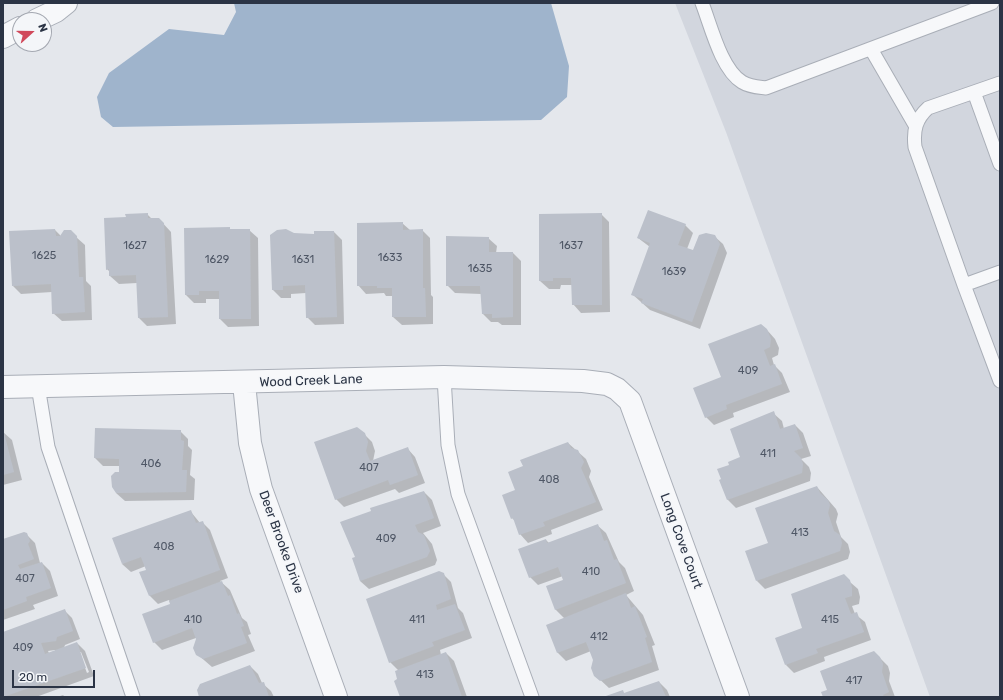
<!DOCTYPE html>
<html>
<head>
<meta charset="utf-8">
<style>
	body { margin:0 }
	#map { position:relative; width:1003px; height:700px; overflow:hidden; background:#e4e7ec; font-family:Rubik,sans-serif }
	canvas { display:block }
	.frame { position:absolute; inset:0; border:4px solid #2b3445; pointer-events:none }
	.north { position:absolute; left:12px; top:12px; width:40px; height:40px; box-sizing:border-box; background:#f4f6f9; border:1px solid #a4a8b1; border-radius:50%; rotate:69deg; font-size:11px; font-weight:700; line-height:16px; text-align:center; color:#2b3445 }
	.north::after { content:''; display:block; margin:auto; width:14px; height:18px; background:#d1495b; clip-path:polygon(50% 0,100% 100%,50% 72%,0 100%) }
	.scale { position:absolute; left:12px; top:670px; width:83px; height:18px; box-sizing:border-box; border:2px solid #2b3445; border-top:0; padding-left:5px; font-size:12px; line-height:14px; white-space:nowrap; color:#2b3445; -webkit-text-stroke:3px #f4f6f9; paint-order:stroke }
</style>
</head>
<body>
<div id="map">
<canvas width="1003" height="700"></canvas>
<div class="frame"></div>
<div class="north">N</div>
<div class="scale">20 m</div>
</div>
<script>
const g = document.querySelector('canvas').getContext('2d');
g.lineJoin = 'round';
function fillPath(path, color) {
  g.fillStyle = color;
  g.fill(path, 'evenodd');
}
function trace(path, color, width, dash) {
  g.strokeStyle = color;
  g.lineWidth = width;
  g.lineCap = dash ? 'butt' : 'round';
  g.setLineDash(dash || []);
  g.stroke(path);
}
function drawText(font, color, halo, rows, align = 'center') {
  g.font = font + ' Rubik,sans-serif';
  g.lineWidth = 3;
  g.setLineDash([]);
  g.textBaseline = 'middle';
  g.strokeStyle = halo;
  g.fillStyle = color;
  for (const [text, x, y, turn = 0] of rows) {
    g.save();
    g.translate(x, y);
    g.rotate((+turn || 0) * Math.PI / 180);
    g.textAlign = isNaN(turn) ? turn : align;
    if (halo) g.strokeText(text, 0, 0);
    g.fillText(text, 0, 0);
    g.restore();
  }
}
fillPath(new Path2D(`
	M675 3H1000V697H930L726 132Z`), '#d2d6de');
fillPath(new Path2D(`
	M234 3H551L569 66 567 97 541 120 113 127 101 117 97 97 109 73 169 29 224 35 236 12Z`), '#9fb4cc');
fillPath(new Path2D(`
	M147 214 152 219H159L171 232 176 324 147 326 139 318 137 283 119 284 110 276V272L107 269 127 218Z
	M601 214 609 222 610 312 581 313 573 304V285H561L560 289H549L540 281Z
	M402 223 410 230H422L430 238 431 295 433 297V324L402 325 393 317V296H386L384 293 366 294 358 285Z
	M685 225 693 233 687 249 694 251 714 236 723 244 727 253 700 329 650 310 632 294 650 247 638 238Z
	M55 230 61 236 76 237 85 245 86 281 91 286 92 320 62 321 53 313 52 292 21 294 13 286Z
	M249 230 258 238 259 326 228 327 220 319V299H206V303H194L186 295Z
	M334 232 342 240 344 324 315 325 307 317 306 293 291 294V298H281L273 290 315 235Z
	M488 238 497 246 496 253H513L521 261V325H502L498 322H491L483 314 481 294 455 293 447 285Z
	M767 330 775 339 779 348 778 355 772 358 774 365 782 373 790 392 733 413 734 417 714 425 706 417 722 378Z
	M773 413 782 421 784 429 795 425 803 433 811 456 801 459 809 467 811 473 810 481 736 508 728 500 722 480 731 466 742 458Z
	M180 431 188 439V446L192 450 190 475 195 479 194 500 125 501 116 493 120 466H103L95 458Z
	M3 432 12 440 22 480 3 485Z
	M364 434 372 442 375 451 373 461 407 448 415 457 425 483 399 493 395 489 344 507 336 499Z
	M568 443 586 459 591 471 589 477 603 510 551 530 552 534 528 543 520 534 516 522 512 518 517 490 524 467Z
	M817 487 836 509 838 514 836 522 841 537 848 544 850 552 848 559 765 589 757 581 769 543Z
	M424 492 432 500 441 526 423 533 432 544 437 560 435 565 369 589 360 581 357 557Z
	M191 512 200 523 202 522 210 530 228 578 220 581 230 590 242 618 247 622 251 634 248 635 255 651 212 667 197 654 196 638 162 650 154 642 171 604 169 600 158 604 150 596 146 566 131 572 122 564Z
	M597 525 606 533 619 562 625 568 634 591 626 595 643 615 655 645 652 646 659 670 609 688 595 675 594 660 591 651 566 661 558 653 548 625 565 619 556 610 548 587 564 580 563 576 538 585 530 577 546 540 549 543Z
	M26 534 35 543 40 563H42L50 571 58 596 33 605 35 609 3 620V540Z
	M443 574 451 582 458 608 463 613 472 638 440 650 441 655 446 653 454 661 467 697H401L399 671 390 662Z
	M843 576 858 589 860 597 859 604 852 606 855 614 865 622 871 640 824 657 825 661 794 673 786 665 803 629Z
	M64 610 72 618 80 639 65 645 64 648 77 643 85 651 94 676 36 697H3V633ZM55 650V651L49 653 48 651ZM79 652H81L89 672 87 673Z
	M874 652 888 666 890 673 889 681 895 697H824L828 691Z
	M250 666 258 674 262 683 271 691 274 697H200Z
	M659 682 667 690 670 697H605L622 691 625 694Z
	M63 695 65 697H57Z`), '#0003');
fillPath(new Path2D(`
	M648 210 686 224 678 245 693 250 699 235 706 233 715 235 720 244 692 322 641 303 643 299 631 295 650 243 637 238Z
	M148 213V218H159L164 223 168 317 138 318 136 275 109 276V269L106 270 104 218 126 217 125 214Z
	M602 213V305H572L571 278H553V281H539V214Z
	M403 222V230L423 229V288H425L426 317H392V288H377V286H357V223Z
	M230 227V229H250L251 319H219V291H199V295H185L184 228Z
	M55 229 56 236H60L64 230H71L77 236 79 277H83L85 312 52 314 51 284 12 286 9 231Z
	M286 229 294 233 314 234V231H334L337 317 306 318 305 285 283 286V290H272L270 235 277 230Z
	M446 236 489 237V252H513V317L492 318V314H482L480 286H446Z
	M761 324 767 329 771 339 770 347 764 350 770 366 775 364 782 384 726 405 727 409 705 418 693 388 721 377 708 344Z
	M774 411 780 429 795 424 803 448 794 451 801 458 803 464 802 473 727 500 719 480 721 479 717 469 729 465 728 462 740 457 730 429Z
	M357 427 365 433 368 442 366 451 370 461 408 447 418 475 390 485 388 480 335 500 314 442Z
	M95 428 181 430V440L184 441 182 470H187L186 492 116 493 112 487 111 476 115 472H119V459L94 458Z
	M3 429 14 472 3 475Z
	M568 442 571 448 578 450 584 462 581 468 596 502 543 522 545 526 519 535 513 518 511 519 502 495 515 490 508 472 523 466 520 460Z
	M817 486 820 493 828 500 830 505 828 513 834 531 840 535 842 543 840 551 756 581 745 551 768 543 755 508Z
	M424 491 434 518 415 525 418 532 424 535 430 551 427 557 360 581 352 558 355 557 340 522 371 511 370 508Z
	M191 510 196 523 203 521 220 570 149 596 139 572 146 570 141 557 122 564 112 538Z
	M598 524 604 541 607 540 614 560 617 559 626 583 555 610 546 586 563 580 558 567 529 578 518 549 546 539 547 543Z
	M24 532 27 533 30 541 28 544 34 559 18 565 20 569 42 562 51 588 26 597 27 601 3 610V539Z
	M439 571 444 573 451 599 436 605 437 610 455 604 465 630 432 642 434 646 389 663 366 599Z
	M844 574 850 580 852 588V596L845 598 851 614 857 612 864 632 816 649 818 653 785 665 775 638 802 628 791 594Z
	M222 581 228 596 230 595 237 614 239 613 244 626 241 627 247 643 203 659 196 655 193 648 196 639 192 628 153 643 142 614 170 604 169 601Z
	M626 593 631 608 635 606 647 637 645 638 652 662 600 681 594 676 591 668 593 660 586 642 557 653 546 625Z
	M65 609 73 631 57 637 56 641 41 643 45 654 77 642 86 668 3 697V632Z
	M874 651 880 657 883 664 882 672 889 692 883 695 884 697H823L821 692 827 690 820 671Z
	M446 652 462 697H400L394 681 397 679 395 671Z
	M250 665 259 683 264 682 269 697H199L197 690 200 684Z
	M659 681 666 697H603L623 690 624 693Z`), '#bbc0ca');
const service = new Path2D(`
	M702 3C711 26 721 69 742 82 750 87 758 87 766 88L992 3
	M871 49 915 125
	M1000 83 928 108C916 119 913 130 915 147L964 285 1000 381
	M974 92 1000 164
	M964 285 1000 272
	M444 377 448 445 458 494 532 697
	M38 386 48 447 133 697`);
const minor = new Path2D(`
	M244 383 250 443 261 489 336 697
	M3 387 444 377 583 381 607 384 617 389 630 401 738 697`);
const tertiary = new Path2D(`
	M37 20 56 11 66 3
	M3 37 20 28`);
trace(service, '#a9aeb7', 15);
trace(minor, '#a9aeb7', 24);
trace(tertiary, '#a9aeb7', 24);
trace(service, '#f7f8fa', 13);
trace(minor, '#f7f8fa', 22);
trace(tertiary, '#f7f8fa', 22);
drawText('11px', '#4f5766', null, [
	["1627",135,246],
	["1637",571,246],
	["1625",44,256],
	["1633",390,258],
	["1629",217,260],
	["1631",303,260],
	["1635",480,269],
	["1639",674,272],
	["409",748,371],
	["411",768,454],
	["406",151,464],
	["407",369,468],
	["408",549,480],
	["413",800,533],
	["409",386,539],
	["408",164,547],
	["410",591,572],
	["407",25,579],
	["410",193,620],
	["411",417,620],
	["415",830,620],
	["412",599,637],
	["409",23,648],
	["413",425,675],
	["417",854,681]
]);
drawText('13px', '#2b3445', '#f4f6f9', [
	["Wood Creek Lane",311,381,-2],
	["Long Cove Court",681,541,70],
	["Deer Brooke Drive",281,542,70]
]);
</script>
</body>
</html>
